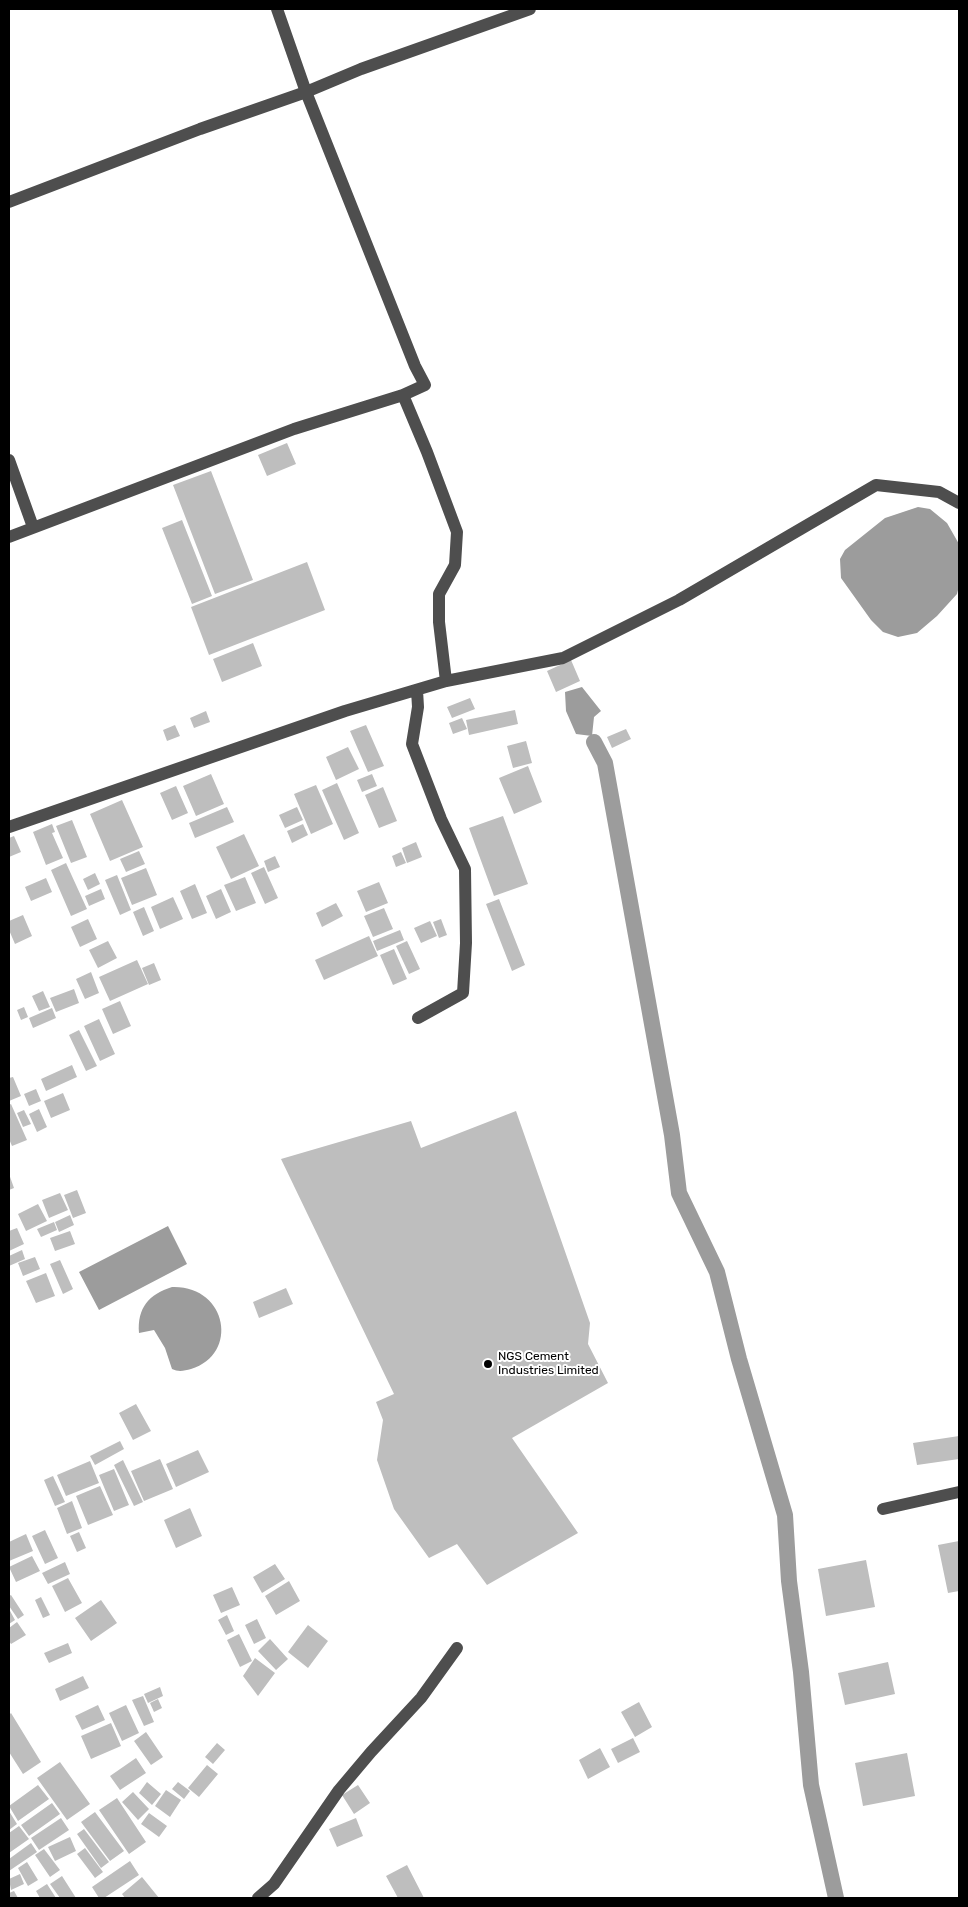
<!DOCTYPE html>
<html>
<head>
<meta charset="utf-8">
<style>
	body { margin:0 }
	#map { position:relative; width:968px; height:1907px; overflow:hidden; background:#fff; font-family:Rubik,sans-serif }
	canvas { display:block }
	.frame { position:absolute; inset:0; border:10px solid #000; pointer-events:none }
</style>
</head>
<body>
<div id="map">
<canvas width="968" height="1907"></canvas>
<div class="frame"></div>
</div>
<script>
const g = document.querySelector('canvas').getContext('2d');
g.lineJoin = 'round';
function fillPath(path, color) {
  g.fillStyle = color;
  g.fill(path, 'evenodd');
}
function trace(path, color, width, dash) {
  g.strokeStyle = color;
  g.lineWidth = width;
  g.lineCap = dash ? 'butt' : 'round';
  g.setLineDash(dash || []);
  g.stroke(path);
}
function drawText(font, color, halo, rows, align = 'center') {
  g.font = font + ' Rubik,sans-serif';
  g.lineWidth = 4;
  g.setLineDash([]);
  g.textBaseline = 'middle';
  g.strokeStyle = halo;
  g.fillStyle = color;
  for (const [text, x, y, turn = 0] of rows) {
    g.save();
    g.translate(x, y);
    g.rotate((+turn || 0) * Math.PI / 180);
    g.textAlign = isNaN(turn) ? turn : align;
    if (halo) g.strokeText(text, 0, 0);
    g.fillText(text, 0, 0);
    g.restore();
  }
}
fillPath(new Path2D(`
	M918 507 930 509 947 523 959 544V586L957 594 937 616 917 633 898 637 883 632 871 620 841 578 840 559 845 550 885 518Z
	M582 687 601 711 594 717 592 736 576 734 566 711 565 692Z
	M168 1226 187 1264 99 1310 79 1272Z
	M172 1287C227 1285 240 1354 191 1369 184 1371 178 1372 172 1369L165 1348 154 1330 139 1333C137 1308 149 1294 172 1287Z`), '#9c9c9c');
trace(new Path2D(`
	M594 742 605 763 672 1135 679 1193 717 1272 739 1359 785 1515 789 1581 801 1672 811 1785 836 1898`), '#9c9c9c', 16);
fillPath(new Path2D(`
	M287 443 296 464 267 476 258 455Z
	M211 471 253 580 215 594 173 485Z
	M182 520 212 596 192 604 162 528Z
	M307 562 325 610 209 655 191 607Z
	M253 643 262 666 222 682 213 659Z
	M571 660 580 681 556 692 547 671Z
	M470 698 475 709 452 718 447 707Z
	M515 710 518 724 469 735 466 720Z
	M206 711 210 722 194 728 190 718Z
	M462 718 467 729 453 734 449 723Z
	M175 725 180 736 167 741 163 730Z
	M366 725 384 766 368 772 350 731Z
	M626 729 631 739 612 748 607 737Z
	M526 741 532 763 513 768 507 746Z
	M348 747 359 769 336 780 326 757Z
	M528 766 542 802 514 814 499 778Z
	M211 774 224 804 196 816 183 786Z
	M372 774 377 786 362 792 357 780Z
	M337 783 359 833 344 840 322 790Z
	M316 785 333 824 311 834 294 794Z
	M176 786 188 813 172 820 160 793Z
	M383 787 397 821 379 828 365 795Z
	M122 800 143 847 110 861 90 814Z
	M227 807 234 822 195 838 189 823Z
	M297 807 303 820 285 828 279 815Z
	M503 816 528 884 494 896 469 828Z
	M72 820 87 857 71 863 56 826Z
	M52 824 55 832 52 833 63 858 46 865 33 832Z
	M303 824 308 835 292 843 287 831Z
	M244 834 259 866 231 879 216 847Z
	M14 836 21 852 9 857V838Z
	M416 842 422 857 407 863 402 848Z
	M139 851 145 864 126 872 120 859Z
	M401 852 406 863 396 867 392 856Z
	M275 856 280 867 268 872 264 861Z
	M66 863 87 909 71 916 51 870Z
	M264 867 278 898 265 904 251 873Z
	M146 868 157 895 132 905 121 878Z
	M95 873 100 884 88 890 83 879Z
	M117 875 131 910 120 915 105 880Z
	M245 877 256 903 236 911 224 885Z
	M46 878 52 892 31 901 25 887Z
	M379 882 388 903 366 912 357 891Z
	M195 884 207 913 192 919 180 891Z
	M101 889 105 899 89 906 85 896Z
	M221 889 231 912 216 919 206 896Z
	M173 897 183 919 160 929 151 907Z
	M499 899 525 965 512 971 486 904Z
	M336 903 343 916 322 927 316 913Z
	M144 907 154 931 143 936 133 912Z
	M384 908 393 929 373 937 364 916Z
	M23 915 32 936 15 944 9 930V921Z
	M88 919 97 939 80 947 71 927Z
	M441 919 447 935 439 938 433 922Z
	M430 921 437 936 421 943 414 928Z
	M400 930 404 940 377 951 373 941Z
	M369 936 378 956 324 980 315 960Z
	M108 941 117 958 98 968 89 950Z
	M407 941 420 969 409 974 396 946Z
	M394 949 407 979 393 985 380 955Z
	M137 960 148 984 110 1001 99 977Z
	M154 963 161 980 149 985 142 968Z
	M91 972 99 993 85 999 76 979Z
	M74 989 79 1003 56 1012 50 998Z
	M43 991 50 1007 39 1011 32 996Z
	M120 1001 131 1026 113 1034 102 1009Z
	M24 1007 28 1017 21 1020 17 1010Z
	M52 1008 56 1018 33 1028 29 1018Z
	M99 1019 115 1054 100 1061 84 1026Z
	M79 1030 97 1066 86 1071 69 1035Z
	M72 1065 77 1077 46 1091 41 1079Z
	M13 1077 21 1096 9 1101V1078Z
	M36 1089 41 1101 29 1106 24 1094Z
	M63 1093 70 1110 51 1118 44 1101Z
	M11 1104 27 1140 12 1146 9 1139V1105Z
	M39 1109 47 1127 37 1132 29 1114Z
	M24 1110 31 1124 23 1127 17 1113Z
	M516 1111 590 1323 588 1344 608 1383 512 1438 578 1533 487 1585 457 1544 429 1558 394 1509 377 1460 383 1420 376 1402 394 1394 281 1159 411 1121 421 1148Z
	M9 1174 14 1188 9 1190Z
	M77 1190 86 1213 73 1218 64 1195Z
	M60 1193 68 1210 49 1218 42 1200Z
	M38 1204 47 1221 26 1231 18 1214Z
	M70 1215 74 1225 59 1232 55 1222Z
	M54 1222 57 1230 41 1237 37 1229Z
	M17 1228 24 1244 9 1251V1231Z
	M70 1231 75 1244 55 1251 50 1238Z
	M22 1250 25 1259 9 1266V1256Z
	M35 1257 40 1269 23 1276 18 1263Z
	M60 1260 73 1289 63 1294 50 1264Z
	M46 1273 55 1296 36 1303 26 1281Z
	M286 1288 293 1304 259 1318 253 1302Z
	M136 1404 151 1431 133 1440 119 1413Z
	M959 1436V1459L917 1465 913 1443Z
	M120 1441 124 1449 95 1465 90 1456Z
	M198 1450 209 1472 176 1487 166 1464Z
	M160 1459 173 1489 144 1501 131 1471Z
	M123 1460 143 1502 134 1506 114 1465Z
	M90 1461 99 1483 66 1496 57 1475Z
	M114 1469 129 1505 114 1511 99 1475Z
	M53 1476 65 1502 55 1506 44 1480Z
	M100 1486 113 1515 88 1525 76 1496Z
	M72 1501 82 1528 67 1534 57 1508Z
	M190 1508 202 1536 176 1548 164 1520Z
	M45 1530 58 1558 45 1564 32 1536Z
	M79 1532 86 1548 77 1552 70 1536Z
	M26 1534 33 1551 9 1561V1542Z
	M959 1541V1591L948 1593 938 1545Z
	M32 1556 40 1571 16 1582 9 1567Z
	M866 1560 875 1607 826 1616 818 1569Z
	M65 1562 70 1574 48 1584 42 1573Z
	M275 1564 285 1579 262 1593 253 1577Z
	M68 1578 82 1603 65 1612 52 1586Z
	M289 1581 300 1601 276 1615 265 1596Z
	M232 1587 240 1605 221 1613 213 1595Z
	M11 1595 24 1615 18 1619 9 1606V1596Z
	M41 1597 50 1615 43 1618 35 1600Z
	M101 1600 117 1623 91 1641 75 1618Z
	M9 1609 15 1620 9 1624Z
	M227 1615 234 1631 226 1635 218 1620Z
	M257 1619 266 1638 254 1644 245 1625Z
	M17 1622 26 1635 11 1644 9 1641V1628Z
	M308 1625 328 1641 308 1668 288 1652Z
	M239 1634 252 1661 240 1667 227 1640Z
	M270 1639 288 1659 276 1670 258 1651Z
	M68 1643 72 1653 49 1663 44 1653Z
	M255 1658 275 1673 258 1696 243 1676Z
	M888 1662 895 1694 845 1705 838 1673Z
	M83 1676 89 1688 60 1701 55 1689Z
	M160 1687 163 1696 148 1703 144 1694Z
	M143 1696 154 1722 144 1726 132 1700Z
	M158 1699 162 1708 154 1712 150 1703Z
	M639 1702 652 1727 635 1737 621 1712Z
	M98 1705 105 1720 82 1730 75 1716Z
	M126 1705 139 1733 122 1741 109 1713Z
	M11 1713 41 1762 23 1774 9 1752V1715Z
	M111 1723 121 1746 91 1759 81 1736Z
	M146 1732 163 1757 151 1765 134 1741Z
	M633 1738 640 1752 618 1763 611 1749Z
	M217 1743 225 1750 213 1764 205 1757Z
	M600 1748 610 1767 588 1779 579 1760Z
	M907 1753 915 1796 863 1806 855 1763Z
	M136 1758 146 1773 120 1790 110 1776Z
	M60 1762 90 1804 67 1820 37 1778Z
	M207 1765 218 1774 199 1797 188 1788Z
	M147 1782 161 1794 152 1805 139 1793Z
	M178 1782 190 1791 184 1799 172 1789Z
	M38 1785 49 1799 18 1821 9 1806Z
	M358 1785 370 1803 354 1814 342 1795Z
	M166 1790 181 1800 170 1817 155 1806Z
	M133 1792 149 1809 138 1820 122 1802Z
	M117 1798 146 1842 129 1854 99 1810Z
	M52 1803 60 1814 29 1836 21 1825Z
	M9 1811 17 1824 9 1830Z
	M95 1812 124 1851 110 1861 81 1822Z
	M149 1813 167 1826 159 1837 141 1824Z
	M61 1818 69 1830 39 1850 31 1838Z
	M356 1818 363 1836 337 1847 329 1829Z
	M19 1826 29 1839 9 1853V1833Z
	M84 1829 109 1862 101 1868 77 1834Z
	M70 1837 76 1851 55 1861 48 1847Z
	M31 1843 37 1852 9 1871V1859Z
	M85 1848 103 1872 95 1878 77 1854Z
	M44 1849 60 1870 50 1877 35 1855Z
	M130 1861 139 1875 104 1898H99L92 1887Z
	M27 1862 38 1880 28 1886 18 1868Z
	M407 1865 424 1898H398L386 1876Z
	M20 1874 24 1884 11 1890 9 1879Z
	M62 1876 76 1898H60L50 1884Z
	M142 1877 159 1898H125L122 1894Z
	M47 1884 56 1898H40L36 1891Z
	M14 1891 18 1898H9V1893Z`), '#bebebe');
trace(new Path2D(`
	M9 202 200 129 306 92 361 69 530 9
	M403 395 427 452 457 532 455 565 439 594V622L446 681
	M9 460 33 527
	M9 537 294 429 403 395 425 385 415 366 306 92 277 9
	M417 690 418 707 412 744 441 819 465 869 466 943 463 993 418 1018
	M9 827 345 711 446 681 563 658 679 600 876 485 939 492 959 503
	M883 1509 959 1492
	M258 1898 274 1884 339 1790 371 1752 421 1698 457 1648`), '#4e4e4e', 12);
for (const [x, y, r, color] of [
	[488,1364,5,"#000"]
]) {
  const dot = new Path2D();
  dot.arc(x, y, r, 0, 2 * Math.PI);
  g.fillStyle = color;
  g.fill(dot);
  trace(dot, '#fff', 2);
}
drawText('12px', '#000', '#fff', [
	["NGS Cement",498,1357],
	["Industries Limited",498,1371]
], 'left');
</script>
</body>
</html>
